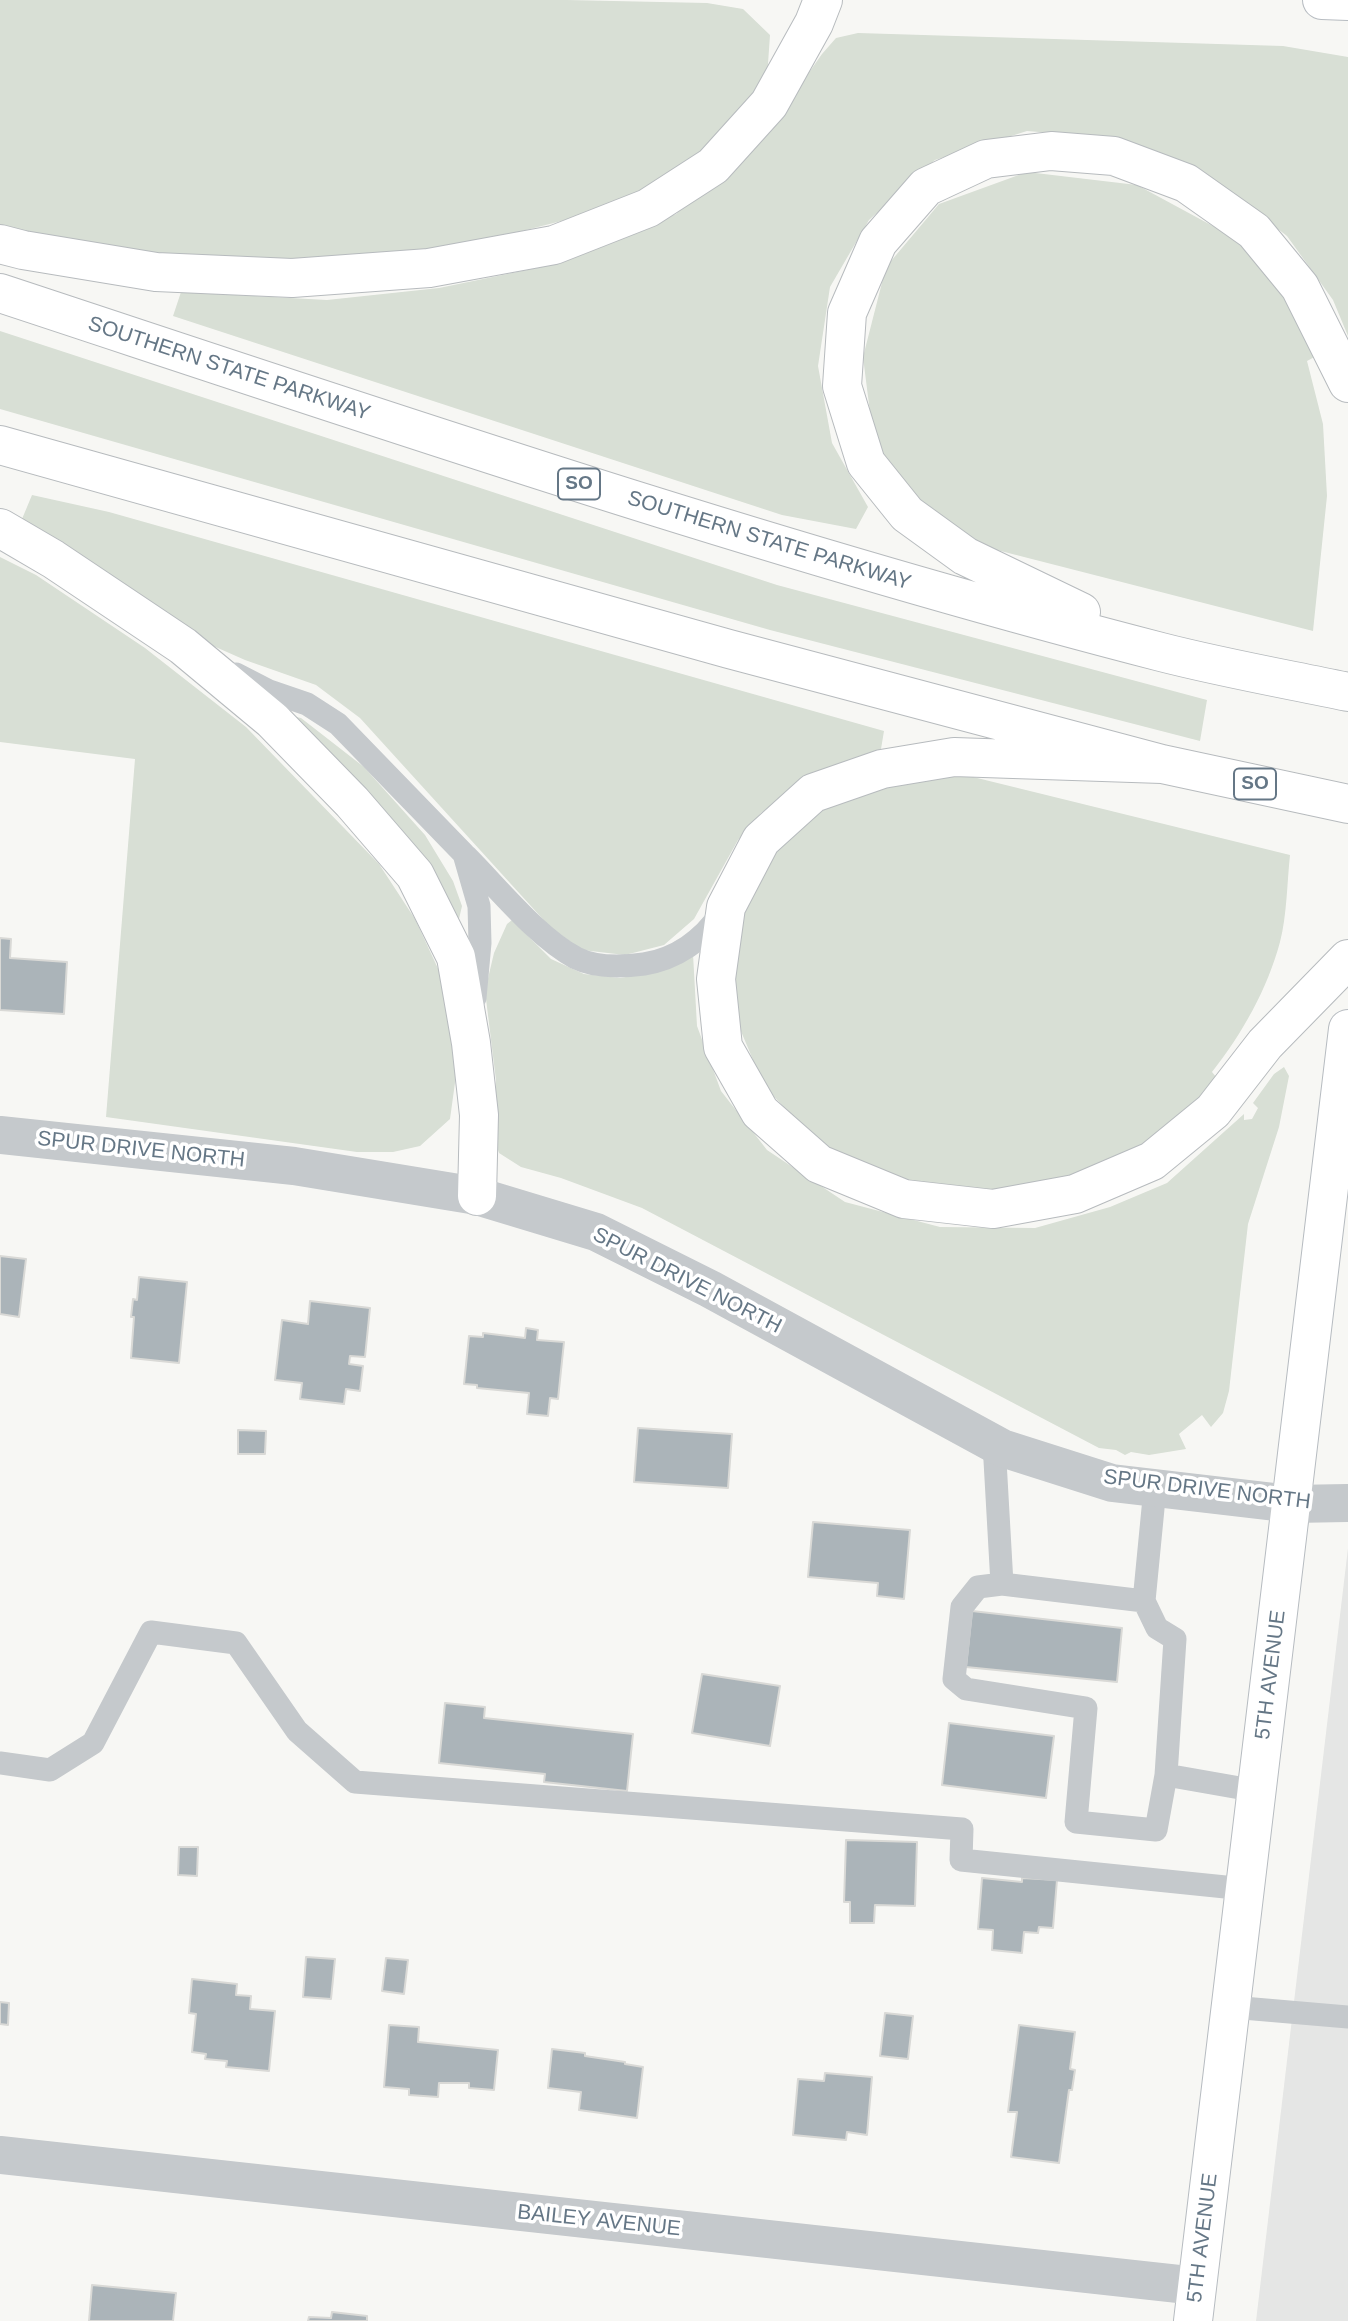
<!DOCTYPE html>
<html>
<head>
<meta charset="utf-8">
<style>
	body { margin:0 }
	canvas { display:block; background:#f7f7f4 }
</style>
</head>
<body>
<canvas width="1348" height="2321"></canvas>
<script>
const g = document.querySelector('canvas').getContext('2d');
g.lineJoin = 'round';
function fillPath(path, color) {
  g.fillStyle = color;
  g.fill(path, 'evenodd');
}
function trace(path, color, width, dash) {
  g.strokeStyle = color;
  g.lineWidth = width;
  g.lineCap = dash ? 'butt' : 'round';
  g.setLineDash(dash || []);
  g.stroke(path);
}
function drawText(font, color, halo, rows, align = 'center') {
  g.font = font + ' Arial,sans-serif';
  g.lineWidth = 7;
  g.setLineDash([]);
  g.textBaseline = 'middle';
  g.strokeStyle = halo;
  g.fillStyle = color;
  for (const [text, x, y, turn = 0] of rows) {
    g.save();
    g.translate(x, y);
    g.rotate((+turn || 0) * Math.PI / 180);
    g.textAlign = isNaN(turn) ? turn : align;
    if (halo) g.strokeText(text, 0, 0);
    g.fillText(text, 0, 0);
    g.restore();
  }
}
fillPath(new Path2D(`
	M1348 1548V2321H1256Z`), '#e5e6e5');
fillPath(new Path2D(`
	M0 0H567L707 3 743 9 770 35 767 78 727 138 612 208 456 248 306 265 169 261 0 230Z
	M858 33 1283 46 1348 57V336L1333 300 1287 236 1212 178 1123 139 1027 131 935 160 869 220 830 287 818 366 832 443 868 507 856 529 782 515 173 316 181 292 327 300 439 288 561 263 676 214 758 145 822 54 836 38Z
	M1027 172 1137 185 1235 238 1301 315 1320 354 1307 361 1323 424 1327 496 1313 631 985 547 910 501 873 436 863 357 886 267 939 204Z
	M0 331 777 585 1207 700 1200 741 770 630 0 409Z
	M32 495 109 512 884 731 880 755 805 781 761 813 738 840 694 919 664 945 625 955 582 950 550 927 360 718 316 685 245 660 202 641 22 519Z
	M0 557 36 575 145 648 246 727 379 864 415 919 441 975 458 1061 450 1119 420 1146 393 1152H357L106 1117 135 759 0 742Z
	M291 716 301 718 364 767 425 835 453 881 462 906 459 919Z
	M969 776 1290 855C1287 883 1287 915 1280 942 1267 990 1242 1034 1212 1072L1222 1084 1161 1140 1079 1179 993 1193 901 1180 824 1149 764 1086 735 1017 733 940 760 874 798 825 843 793 899 777Z
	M512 920 551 959 584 974 620 978 661 971 693 954 697 1026 721 1091 767 1150 845 1202 940 1227 1035 1228 1110 1207 1167 1183 1244 1114V1120L1252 1119 1258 1108 1253 1103 1274 1074 1284 1067 1289 1076 1279 1127 1248 1224 1229 1391 1223 1413 1211 1427 1202 1415 1179 1434 1186 1449 1149 1455 1131 1452 1125 1455 1116 1450 1099 1448 642 1208 561 1178 521 1167 499 1153 492 1132 496 1080 485 991 494 953 507 924Z`), '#d8dfd5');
const building = new Path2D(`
	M0 938 11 939 10 958 67 962 64 1014 0 1010Z
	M0 1256 26 1259 19 1317 0 1314Z
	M139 1277 187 1282 179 1363 131 1358 134 1317H131L133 1299 137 1300Z
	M310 1301 370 1308 365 1357 350 1356 349 1364 363 1366 360 1391 346 1389 344 1404 300 1399 302 1383 275 1380 282 1320 308 1324Z
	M526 1328 538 1330 537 1340 564 1342 558 1399 550 1398 548 1416 527 1414 529 1393 477 1388V1385L464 1384 469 1336 483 1337V1333L525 1338Z
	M638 1428 732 1434 728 1488 634 1482Z
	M238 1430 266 1431 265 1454H238Z
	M813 1522 910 1530 904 1599 877 1596 878 1583 808 1577Z
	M972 1611 1122 1628 1117 1682 966 1667Z
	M702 1674 780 1686 770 1746 692 1733Z
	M445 1703 485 1707 484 1718 633 1734 627 1791 544 1782 545 1774 439 1763Z
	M949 1723 1054 1736 1046 1798 942 1785Z
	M846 1840 917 1842 915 1906 875 1905 874 1923H850V1902H844Z
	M179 1847H198L197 1876 178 1875Z
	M982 1878 1022 1882V1878L1057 1880 1053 1928 1039 1927 1038 1933 1024 1932 1022 1953 992 1950 993 1930 978 1929Z
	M306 1957 335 1959 331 1999 303 1997Z
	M386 1958 408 1960 404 1994 382 1991Z
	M192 1979 237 1984 236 1995 251 1996 250 2009 275 2011 269 2071 226 2067 227 2061 205 2059 206 2054 192 2052 196 2014 189 2013Z
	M0 2002 9 2003 8 2025 0 2024Z
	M885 2013 913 2016 908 2059 880 2056Z
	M389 2025 419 2027 418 2042 498 2050 494 2090 469 2088V2083H439L438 2097 409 2095V2089L384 2087Z
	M1019 2025 1075 2032 1070 2069 1075 2070 1072 2090H1069L1059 2163 1011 2157 1017 2112H1008Z
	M552 2049 585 2053V2056L625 2062V2064L643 2067 637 2118 579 2110 581 2092 548 2088Z
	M825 2073 872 2077 867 2135 847 2132 846 2140 793 2135 798 2079 824 2081Z
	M92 2285 176 2293 173 2321H89Z
	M332 2312 367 2316V2321H308L309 2317 331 2318Z`);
fillPath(building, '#abb4b9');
trace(building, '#d9d9d6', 2);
const secondary = new Path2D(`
	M1322 0 1348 1
	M1193 2321 1348 1029`);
const motorway = new Path2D(`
	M0 244 23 250 156 272 292 278 429 268 554 245 648 208 713 166 769 104 814 23 823 0
	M0 293C385 420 769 551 1161 652 1223 668 1286 679 1348 692
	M0 445 729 649 1162 764 1348 804
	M0 528 53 559 183 646 272 720 352 802 415 875 456 957 471 1043 479 1115 477 1196
	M1081 612 965 556 907 514 866 463 842 386 847 313 878 242 926 187 986 159 1051 151 1114 156 1186 183 1254 231 1300 287 1348 383
	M1162 764 954 757 882 769 813 793 761 840 726 907 716 979 723 1047 760 1112 819 1164 904 1199 993 1209 1075 1194 1152 1161 1213 1111 1265 1044 1348 959`);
trace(secondary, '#b7bcc1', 40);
trace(motorway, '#b7bbbe', 40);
trace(new Path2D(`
	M236 674 269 691 307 704 338 724 464 854 479 906 480 943 475 998
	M466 856C498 888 537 937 576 958 596 968 622 967 644 964 676 959 703 940 721 913
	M994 1443 1002 1584
	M1155 1488 1144 1601 1157 1628 1175 1639 1166 1775 1257 1791
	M1144 1601 1002 1584 978 1587 962 1607 954 1679 966 1689 1086 1708 1076 1822 1156 1830 1166 1775
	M0 1763 50 1770 93 1743 151 1632 236 1643 297 1731 355 1782 962 1829 961 1860 1245 1889
	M1231 2007 1348 2017`), '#c5c9cc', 23);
trace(new Path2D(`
	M0 1135 294 1166 477 1196 596 1232 710 1289 1002 1448 1112 1483 1292 1504 1348 1503
	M0 2155 1197 2286`), '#c5c9cc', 38);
trace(secondary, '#fff', 38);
trace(motorway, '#fff', 38);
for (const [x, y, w] of [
	[579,484,42],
	[1255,784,42]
]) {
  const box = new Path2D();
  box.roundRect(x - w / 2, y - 15.5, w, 31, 5);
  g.fillStyle = '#fff';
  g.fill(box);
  trace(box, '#657786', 2);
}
drawText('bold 19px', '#657786', null, [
	["SO",579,484],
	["SO",1255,784]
]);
drawText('21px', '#657786', '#fff', [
	["SOUTHERN STATE PARKWAY",229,369,18],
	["SOUTHERN STATE PARKWAY",769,541,17],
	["SPUR DRIVE NORTH",141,1150,6],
	["SPUR DRIVE NORTH",687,1281,27],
	["SPUR DRIVE NORTH",1207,1490,7],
	["5TH AVENUE",1271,1675,-83],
	["BAILEY AVENUE",599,2221,6],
	["5TH AVENUE",1203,2238,-83]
]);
</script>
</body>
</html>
